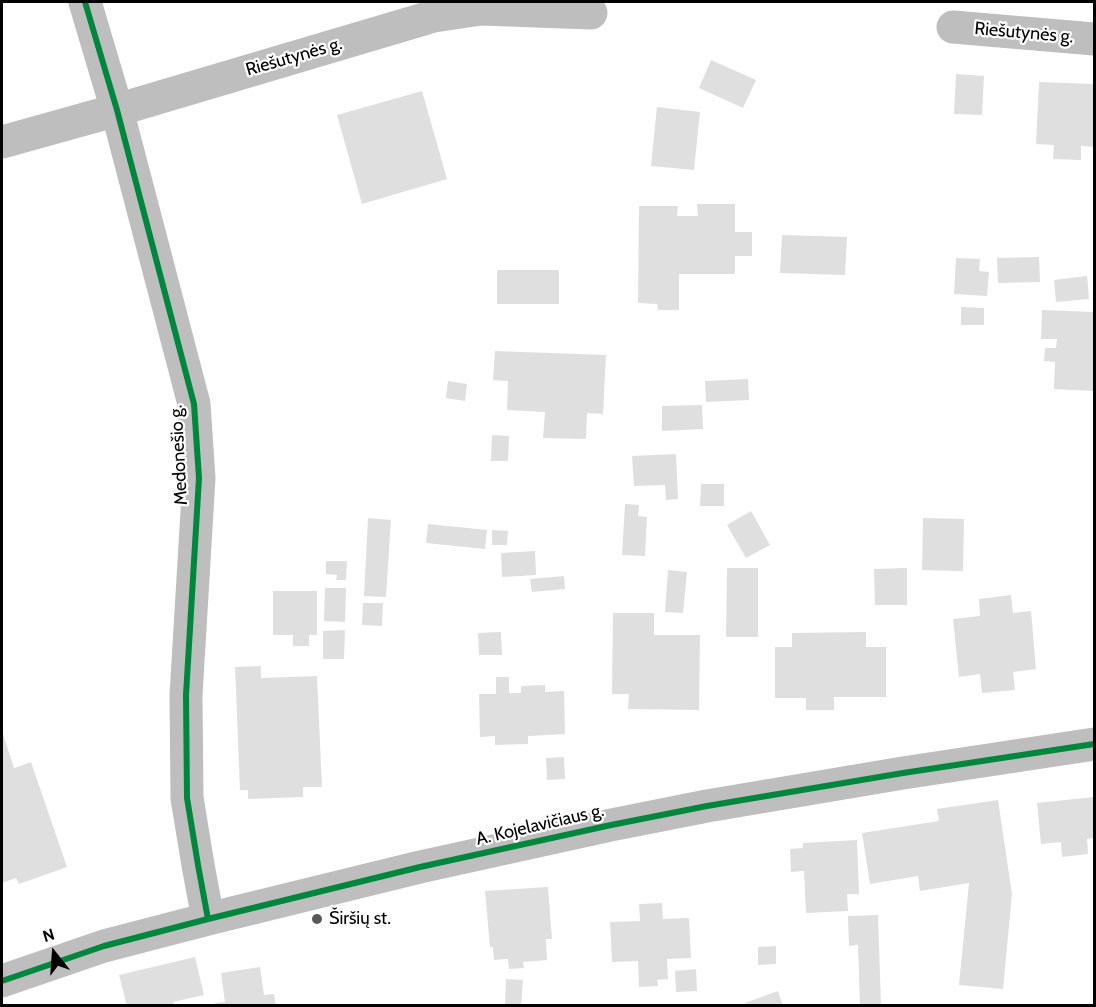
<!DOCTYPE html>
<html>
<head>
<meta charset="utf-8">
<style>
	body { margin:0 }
	#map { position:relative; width:1096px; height:1007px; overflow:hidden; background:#fff; font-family:Cabin,sans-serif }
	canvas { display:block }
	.frame { position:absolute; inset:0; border:3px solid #000; pointer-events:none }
	.north { position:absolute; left:24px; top:923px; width:60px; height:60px; -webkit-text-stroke:4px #fff; paint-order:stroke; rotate:343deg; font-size:16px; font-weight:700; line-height:24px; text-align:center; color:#000 }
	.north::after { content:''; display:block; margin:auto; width:21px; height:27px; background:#000; clip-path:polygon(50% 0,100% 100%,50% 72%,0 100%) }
</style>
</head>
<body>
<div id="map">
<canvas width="1096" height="1007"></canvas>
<div class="frame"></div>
<div class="north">N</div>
</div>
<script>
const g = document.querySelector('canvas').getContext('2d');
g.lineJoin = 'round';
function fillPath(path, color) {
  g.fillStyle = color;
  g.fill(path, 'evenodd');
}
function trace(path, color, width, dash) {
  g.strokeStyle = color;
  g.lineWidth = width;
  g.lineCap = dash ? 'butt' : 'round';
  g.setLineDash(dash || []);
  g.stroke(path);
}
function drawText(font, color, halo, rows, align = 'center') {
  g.font = font + ' Cabin,sans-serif';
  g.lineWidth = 4.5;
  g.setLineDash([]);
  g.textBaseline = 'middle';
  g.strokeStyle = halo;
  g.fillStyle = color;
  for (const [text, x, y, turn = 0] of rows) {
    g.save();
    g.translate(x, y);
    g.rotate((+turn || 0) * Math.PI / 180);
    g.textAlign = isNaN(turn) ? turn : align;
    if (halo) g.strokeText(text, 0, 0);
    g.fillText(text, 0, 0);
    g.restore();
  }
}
fillPath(new Path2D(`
	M711 60 756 80 743 108 699 88Z
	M956 74 984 76 982 115 954 114Z
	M1039 82 1094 84V147L1081 146V160L1053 159 1054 145 1036 144Z
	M422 91 447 179 362 204 337 115Z
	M657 107 700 112 694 170 651 166Z
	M697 204H735V232H752V256H735V274H679V310H658L657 304 638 303 639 206H678L677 216H698Z
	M782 235 847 237 845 275 780 273Z
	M1039 257 1040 282 998 283 997 258Z
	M956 258 980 259 979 271 989 272 987 296 954 294Z
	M497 270H559V304H497Z
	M1087 276 1089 299 1056 302 1054 280Z
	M961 307 984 308V325H961Z
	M1042 310 1094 312V391L1054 389 1055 362 1044 361 1045 348H1056L1057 339H1041Z
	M495 351 606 355 603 414 587 413 586 439 543 438 545 412 507 410 508 381 493 380Z
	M748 379 749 400 706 402 705 381Z
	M448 381 467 384 465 401 446 398Z
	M702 405 703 429 662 431V406Z
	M492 435 509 436 508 461H491Z
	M676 454 678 499 666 500 665 485 634 486 632 456Z
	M701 484H724V506H700Z
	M625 504 639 505 638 516 647 517 645 556 622 555Z
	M751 511 770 545 746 558 727 525Z
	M368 518 391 520 386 597 364 596Z
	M923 518 964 519 963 571 922 570Z
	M428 524 487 530 485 549 426 543Z
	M492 530 508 531 507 545H492Z
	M535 551 536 575 502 577 501 553Z
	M326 561H347L346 580H336L337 575 326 574Z
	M727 568H758V637H726Z
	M907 568V605H875L874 569Z
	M668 570 687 572 683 613 665 612Z
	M564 576 565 589 532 592 530 579Z
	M325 588H346L345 622 324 621Z
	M273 591H317V635H309V646H293V635H273Z
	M1011 595 1013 613 1031 611 1036 669 1013 672 1015 690 982 693 980 674 959 677 953 619 980 616 979 599Z
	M363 603H383L382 626 362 625Z
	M613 613H654V635H700L699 710 628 709 629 694H612Z
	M345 630 344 659H323V631Z
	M501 632 502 655H479L478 633Z
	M866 632V647H886V697H834V710H806V698H775V647H792V633Z
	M261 666V678L317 676 322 787H303V797L248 799V790H240L235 667Z
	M496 677H509V693H521V686L545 685V692L564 691 565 734 528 736V744L495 745V736L480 737 479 694H496Z
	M2 731 14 768 31 762 67 867 19 884 16 878 2 883Z
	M564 757 565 779 547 780 546 758Z
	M1094 797V838L1087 839 1088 854 1062 857 1061 842 1041 844 1037 803Z
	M998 800 1012 894 1003 989 959 985 969 883 920 891 918 876 870 884 862 833 939 821 937 809Z
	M857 840 859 894H847L848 911 806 913 804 871 791 872 790 849 803 848V843Z
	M548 887 552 939H546L547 960 523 962 524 968 509 969 508 959 494 960 493 947H490L485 891Z
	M662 903 663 919 689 918 691 958 667 959 668 979 657 980 658 986 639 987 638 961 612 962 610 922 640 921 639 904Z
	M878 915 881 1006H860L858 945 849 946 848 916Z
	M776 946V964L758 965V947Z
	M195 957 204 995 173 1002 174 1006H127L119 975Z
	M260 967 264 995 274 994 276 1006H216L215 1003 225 1002 221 973Z
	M696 969 697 991 676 992 675 971Z
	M506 979 523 980 521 1006 505 1005Z
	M778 991 783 1006H746L745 1003Z`), '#dfdfdf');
trace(new Path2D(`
	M85 2 117 110 194 404 199 478 186 695 187 798 198 865 208 919
	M953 27 1094 39
	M2 142 117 110 434 16 481 9 591 13
	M2 981 104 946 208 919 420 867 611 825 707 806 903 773 1094 744`), '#bebebe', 33);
trace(new Path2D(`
	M85 2 117 110 194 404 199 478 186 695 187 798 198 865 208 919
	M2 981 104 946 208 919 420 867 611 825 707 806 903 773 1094 744`), '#00873e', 6);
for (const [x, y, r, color] of [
	[317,919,6,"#595959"]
]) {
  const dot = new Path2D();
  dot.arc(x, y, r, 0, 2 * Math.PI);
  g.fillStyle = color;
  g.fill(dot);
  trace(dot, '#fff', 2);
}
drawText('18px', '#000', '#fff', [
	["Riešutynės g.",1024,33,5],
	["Riešutynės g.",294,57,-16],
	["Medonešio g.",179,455,-93],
	["A. Kojelavičiaus g.",540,825,-13]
]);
drawText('18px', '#000', '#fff', [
	["Širšių st.",329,919]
], 'left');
</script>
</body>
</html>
